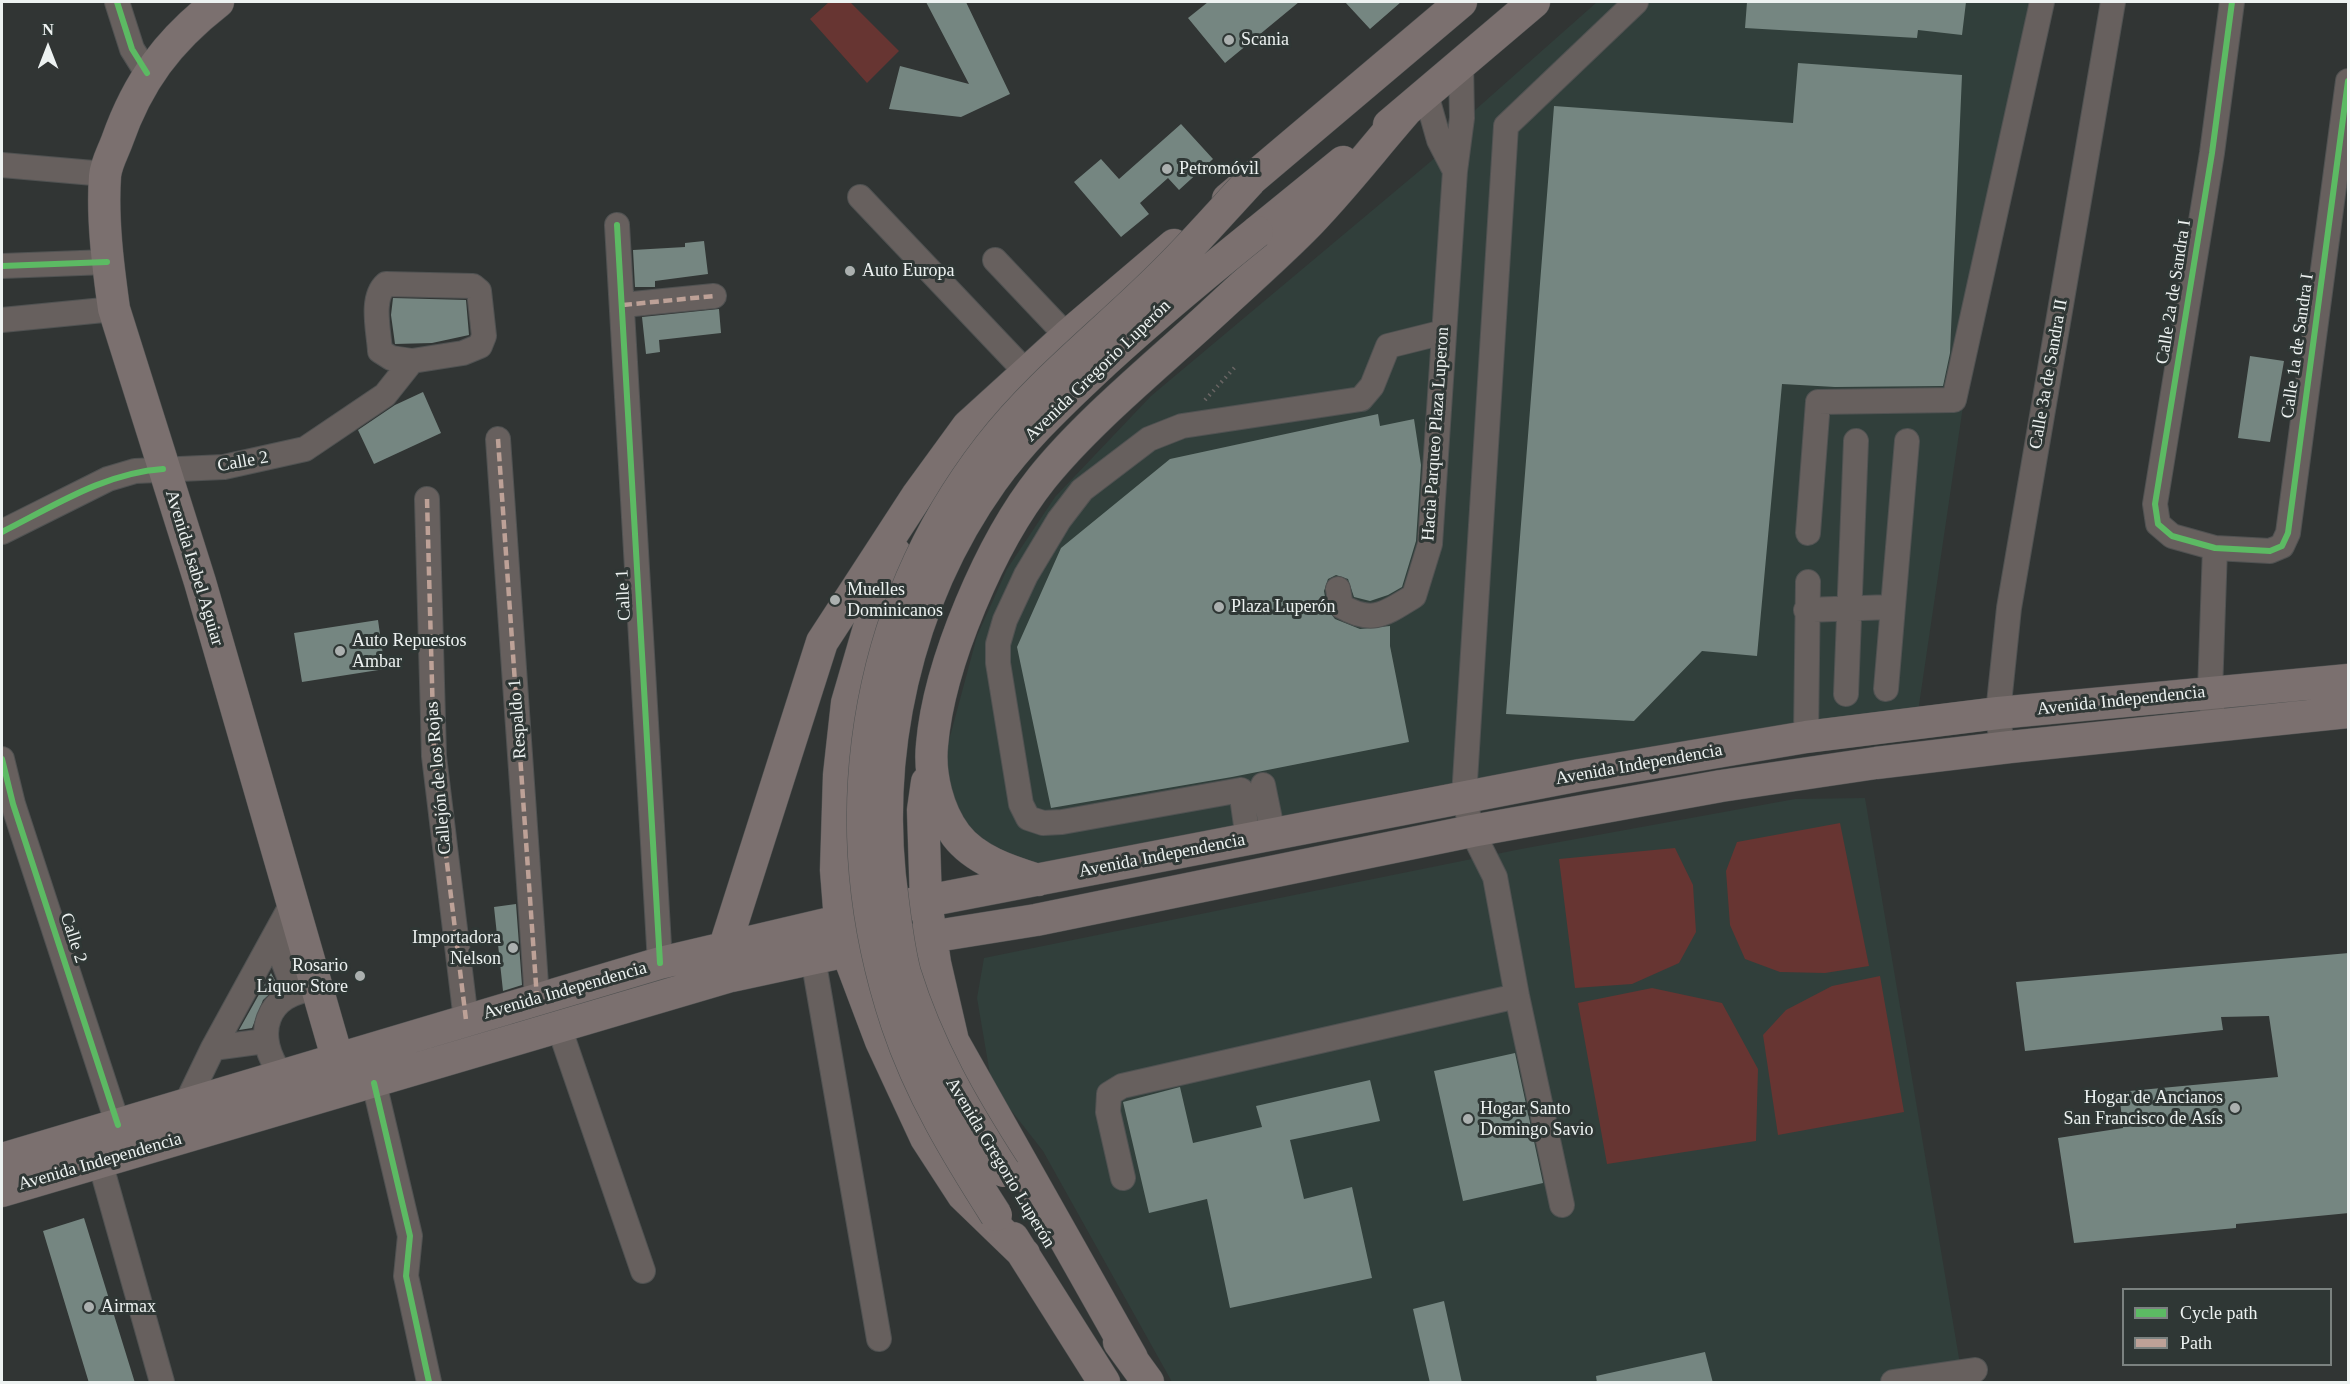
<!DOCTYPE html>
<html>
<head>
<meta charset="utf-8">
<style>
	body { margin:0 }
	#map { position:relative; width:2350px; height:1384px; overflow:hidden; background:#313534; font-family:Georgia,serif }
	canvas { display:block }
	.frame { position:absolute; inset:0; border:3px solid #edf2f1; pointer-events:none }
	.legend { position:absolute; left:2122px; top:1288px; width:210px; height:78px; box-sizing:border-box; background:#2f3735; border:2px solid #7b8280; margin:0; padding:8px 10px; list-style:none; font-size:18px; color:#edf2f1 }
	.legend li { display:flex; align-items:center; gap:12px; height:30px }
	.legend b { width:30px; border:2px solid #7b8280 }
	.north { position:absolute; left:18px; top:18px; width:60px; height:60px; -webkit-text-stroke:4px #2f3735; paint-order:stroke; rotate:0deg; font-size:16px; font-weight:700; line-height:24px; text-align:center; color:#edf2f1 }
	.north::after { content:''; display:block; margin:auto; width:21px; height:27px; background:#edf2f1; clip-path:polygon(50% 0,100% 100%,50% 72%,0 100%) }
</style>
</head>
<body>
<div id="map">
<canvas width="2350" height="1384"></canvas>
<div class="frame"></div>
<ul class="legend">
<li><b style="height:8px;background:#5cba63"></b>Cycle path</li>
<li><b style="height:8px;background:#bda197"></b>Path</li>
</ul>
<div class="north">N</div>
</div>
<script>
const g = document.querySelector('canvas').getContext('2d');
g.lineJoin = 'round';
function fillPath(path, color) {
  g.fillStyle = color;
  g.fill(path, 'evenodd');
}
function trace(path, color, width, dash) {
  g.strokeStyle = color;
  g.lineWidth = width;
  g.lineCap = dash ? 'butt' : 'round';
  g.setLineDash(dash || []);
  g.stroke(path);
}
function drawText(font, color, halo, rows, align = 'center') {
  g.font = font + ' Georgia,serif';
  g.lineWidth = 6;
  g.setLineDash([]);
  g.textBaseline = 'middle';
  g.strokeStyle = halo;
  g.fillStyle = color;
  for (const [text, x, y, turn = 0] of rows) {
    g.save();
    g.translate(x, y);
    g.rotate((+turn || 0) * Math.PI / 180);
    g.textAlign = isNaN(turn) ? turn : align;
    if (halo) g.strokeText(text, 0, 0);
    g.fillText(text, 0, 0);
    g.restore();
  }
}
fillPath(new Path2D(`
	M1597 2H2049L1971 352 1918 712 1766 728 1424 788 1043 864 1020 860 987 845 962 821 946 776 948 744 977 636 1007 569 1055 497 1151 396 1473 126 1474 111Z
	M1865 798 1963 1382H1172L1043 1151 992 1086 977 998 984 958 1521 849 1795 799Z`), '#313f3b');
fillPath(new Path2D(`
	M829 2H850L899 51 867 83 810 19Z
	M1840 823 1869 966 1825 973 1780 972 1745 959 1730 925 1726 871 1737 842Z
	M1675 848 1693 885 1696 932 1679 963 1632 984 1575 988 1559 859Z
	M1880 976 1904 1112 1778 1135 1763 1035 1786 1010 1832 986Z
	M1652 988 1722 1003 1758 1069 1756 1141 1607 1164 1578 1003Z`), '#673532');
fillPath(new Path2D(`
	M926 2H966L1010 94 961 117 889 109 900 66 969 84Z
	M1208 2H1299L1225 63 1188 18Z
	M1345 2H1401L1370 29Z
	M1747 2H1966L1962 35 1918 30 1917 38 1745 28Z
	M1798 63 1962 75 1950 353 1943 386 1835 387 1782 384 1757 656 1702 651 1634 721 1506 714 1554 106 1793 123Z
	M1181 124 1213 159 1179 190 1168 178 1140 203 1149 214 1121 237 1074 182 1101 159 1119 179Z
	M704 241 708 274 655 281V287H635L633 250 685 247V243Z
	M393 298 466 300 469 335 432 343 395 344 391 315Z
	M719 309 721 333 659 340 660 352 646 354 642 317Z
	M2250 356 2284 361 2270 442 2238 438Z
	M423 392 441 433 374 464 358 430 395 405Z
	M1378 414 1380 426 1414 419 1421 465 1416 541 1402 587 1388 595 1370 601 1354 597 1348 579 1336 575 1328 579 1324 591 1327 609 1335 619 1360 629 1390 626V646L1409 742 1232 777 1051 808 1017 647 1061 548 1170 459Z
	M378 620 385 669 302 682 294 633Z
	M516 904 522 985 503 991 494 907Z
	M2349 953V1213L2236 1224V1228L2074 1243 2058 1138 2123 1128 2119 1092 2278 1077 2269 1016 2221 1017 2223 1030 2025 1051 2016 982Z
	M271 973 278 986 263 1000 252 1028 239 1030Z
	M1515 1053 1543 1183 1463 1201 1434 1071Z
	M1370 1080 1380 1121 1290 1140 1304 1199 1352 1187 1372 1278 1230 1308 1207 1199 1149 1213 1123 1102 1180 1087 1193 1143 1262 1127 1256 1106Z
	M84 1218 135 1383H89L43 1231Z
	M1444 1301 1462 1383H1430L1413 1309Z
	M1705 1352 1713 1383H1597L1596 1376Z`), '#758681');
const minor = new Path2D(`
	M117 2 132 49 147 73
	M2232 2 2212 153 2155 504 2158 524 2172 536 2215 548 2270 551 2282 546 2288 533 2348 81
	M1426 94 1439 140 1455 171
	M2 165 105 174
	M860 197 1027 373
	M617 225 660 963
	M995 260 1067 336
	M2 266 107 262
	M623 305 714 296
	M2 320 114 309
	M498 439 537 999
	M427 499 434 756 466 1020
	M2 532 108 479 135 471 224 467 305 449 385 395 412 361 463 353 480 346 484 336 479 291 473 286 386 284C370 298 379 332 380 351L391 358 412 361
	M1808 533 1818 402 1954 400 2042 2
	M1338 589 1341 606C1373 625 1386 613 1414 596L1430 544 1455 171 1462 118 1461 64
	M1806 610 1891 607
	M1886 689 1907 441
	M1846 694 1856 441
	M2214 725 2210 692 2215 548
	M1806 737 1808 582
	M2002 748 1998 713 2009 608 2113 2
	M2 759 13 804 118 1125
	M1263 785 1273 834
	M1248 839 1241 790 1062 822 1043 823 1028 818 1021 804 998 663V644L1005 620 1026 575 1059 520 1082 490 1149 439 1182 426 1361 399 1372 386 1388 346 1444 332
	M274 937 295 992
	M813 958 879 1339
	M559 1027 643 1271
	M213 1048 265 1041
	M282 1075C252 1037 265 991 317 989
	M374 1083 410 1236 406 1276 429 1382
	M185 1106 213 1048 293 902
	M100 1162 162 1382
	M1123 1178 1108 1112 1109 1094 1122 1086 1517 996
	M1562 1205 1517 996 1495 877 1472 831 1464 797 1506 126 1636 2
	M1893 1382 1975 1370`);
const major = new Path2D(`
	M218 2C168 41 138 81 117 141 113 152 106 164 105 176 102 219 108 266 114 309L200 582 343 1078
	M1389 125 1534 2
	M1228 199 1461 2
	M1257 232 1343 162
	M895 553 878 597 847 703 839 775 836 870 840 921 847 951 881 1041 926 1138 963 1195 1024 1254
	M927 782 923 810 926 902 935 963 953 1041 1132 1358
	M1038 880C1009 871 975 860 956 835 938 811 929 775 932 745 939 663 991 542 1042 478 1088 421 1157 365 1211 315 1242 286 1273 259 1303 229 1339 193 1371 151 1405 112
	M725 946 822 642 917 496 968 426 1067 336 1174 245
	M2 1159 660 963 911 904 1580 775 1806 737 1998 713 2348 680
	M2 1191 731 976 861 948 1036 920 1472 831 1721 786 1876 763 2010 747 2348 712
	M1013 1238 1104 1382
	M1119 1342 1148 1382`);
trace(minor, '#505252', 26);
trace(major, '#505252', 33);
trace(new Path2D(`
	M1205 400 1237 365`), '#696564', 4, [1.5, 4.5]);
trace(minor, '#67605e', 24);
trace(major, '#7b706f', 32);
const majorBridge = new Path2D(`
	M1004 1171C963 1107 928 1047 905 973 899 951 896 926 893 902 872 756 906 602 992 481 1020 442 1054 409 1089 376 1143 325 1200 278 1257 232
	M996 1215C957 1154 920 1093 897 1024 831 826 861 613 989 447 1040 381 1109 329 1168 269 1196 241 1223 210 1250 181`);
trace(majorBridge, '#505252', 33, []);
trace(majorBridge, '#7b706f', 32);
trace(new Path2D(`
	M623 305 714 296
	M498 439 537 999
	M427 499 434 756 466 1020`), '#bda197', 4.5, [9, 4.5]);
trace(new Path2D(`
	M117 2 132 49 147 73
	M2232 2 2212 153 2155 504 2158 524 2172 536 2215 548 2270 551 2282 546 2288 533 2348 81
	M617 225 660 963
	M2 266 107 262
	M2 532C54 506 104 473 163 469
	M2 759 13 804 118 1125
	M374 1083 410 1236 406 1276 429 1382`), '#5cba63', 6);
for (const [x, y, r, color] of [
	[1229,40,6,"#abb0af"],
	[1167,169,6,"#abb0af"],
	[850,271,6,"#abb0af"],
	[835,600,6,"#abb0af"],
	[1219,607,6,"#abb0af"],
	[340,651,6,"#abb0af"],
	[513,948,6,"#abb0af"],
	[360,976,6,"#abb0af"],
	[2235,1108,6,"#abb0af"],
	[1468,1119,6,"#abb0af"],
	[89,1307,6,"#abb0af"]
]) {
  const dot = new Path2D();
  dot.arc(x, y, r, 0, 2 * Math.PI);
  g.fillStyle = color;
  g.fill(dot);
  trace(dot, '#2f3735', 2);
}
drawText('18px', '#edf2f1', '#2f3735', [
	["Scania",1241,40],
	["Petromóvil",1179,169],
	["Auto Europa",862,271],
	["Muelles",847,590],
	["Dominicanos",847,611],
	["Plaza Luperón",1231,607],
	["Auto Repuestos",352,641],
	["Ambar",352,662],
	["Importadora",501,938,"right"],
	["Nelson",501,959,"right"],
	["Rosario",348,966,"right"],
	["Liquor Store",348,987,"right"],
	["Hogar de Ancianos",2223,1098,"right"],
	["San Francisco de Asís",2223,1119,"right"],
	["Hogar Santo",1480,1109],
	["Domingo Savio",1480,1130],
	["Airmax",101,1307]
], 'left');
drawText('18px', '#edf2f1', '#2f3735', [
	["Calle 2a de Sandra I",2174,292,-81],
	["Calle 1a de Sandra I",2298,346,-82],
	["Avenida Gregorio Luperón",1098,371,-44],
	["Calle 3a de Sandra II",2049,374,-80],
	["Hacia Parqueo Plaza Luperon",1436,434,-86],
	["Calle 2",243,462,-10],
	["Avenida Isabel Aguiar",194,568,73],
	["Calle 1",624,595,-93],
	["Avenida Independencia",2121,701,-6],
	["Respaldo 1",518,719,-94],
	["Avenida Independencia",1639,765,-10],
	["Callejón de los Rojas",439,778,-95],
	["Avenida Independencia",1162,856,-11],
	["Calle 2",73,938,72],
	["Avenida Independencia",565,991,-16],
	["Avenida Independencia",100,1162,-16],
	["Avenida Gregorio Luperón",1000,1163,59]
]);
</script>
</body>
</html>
